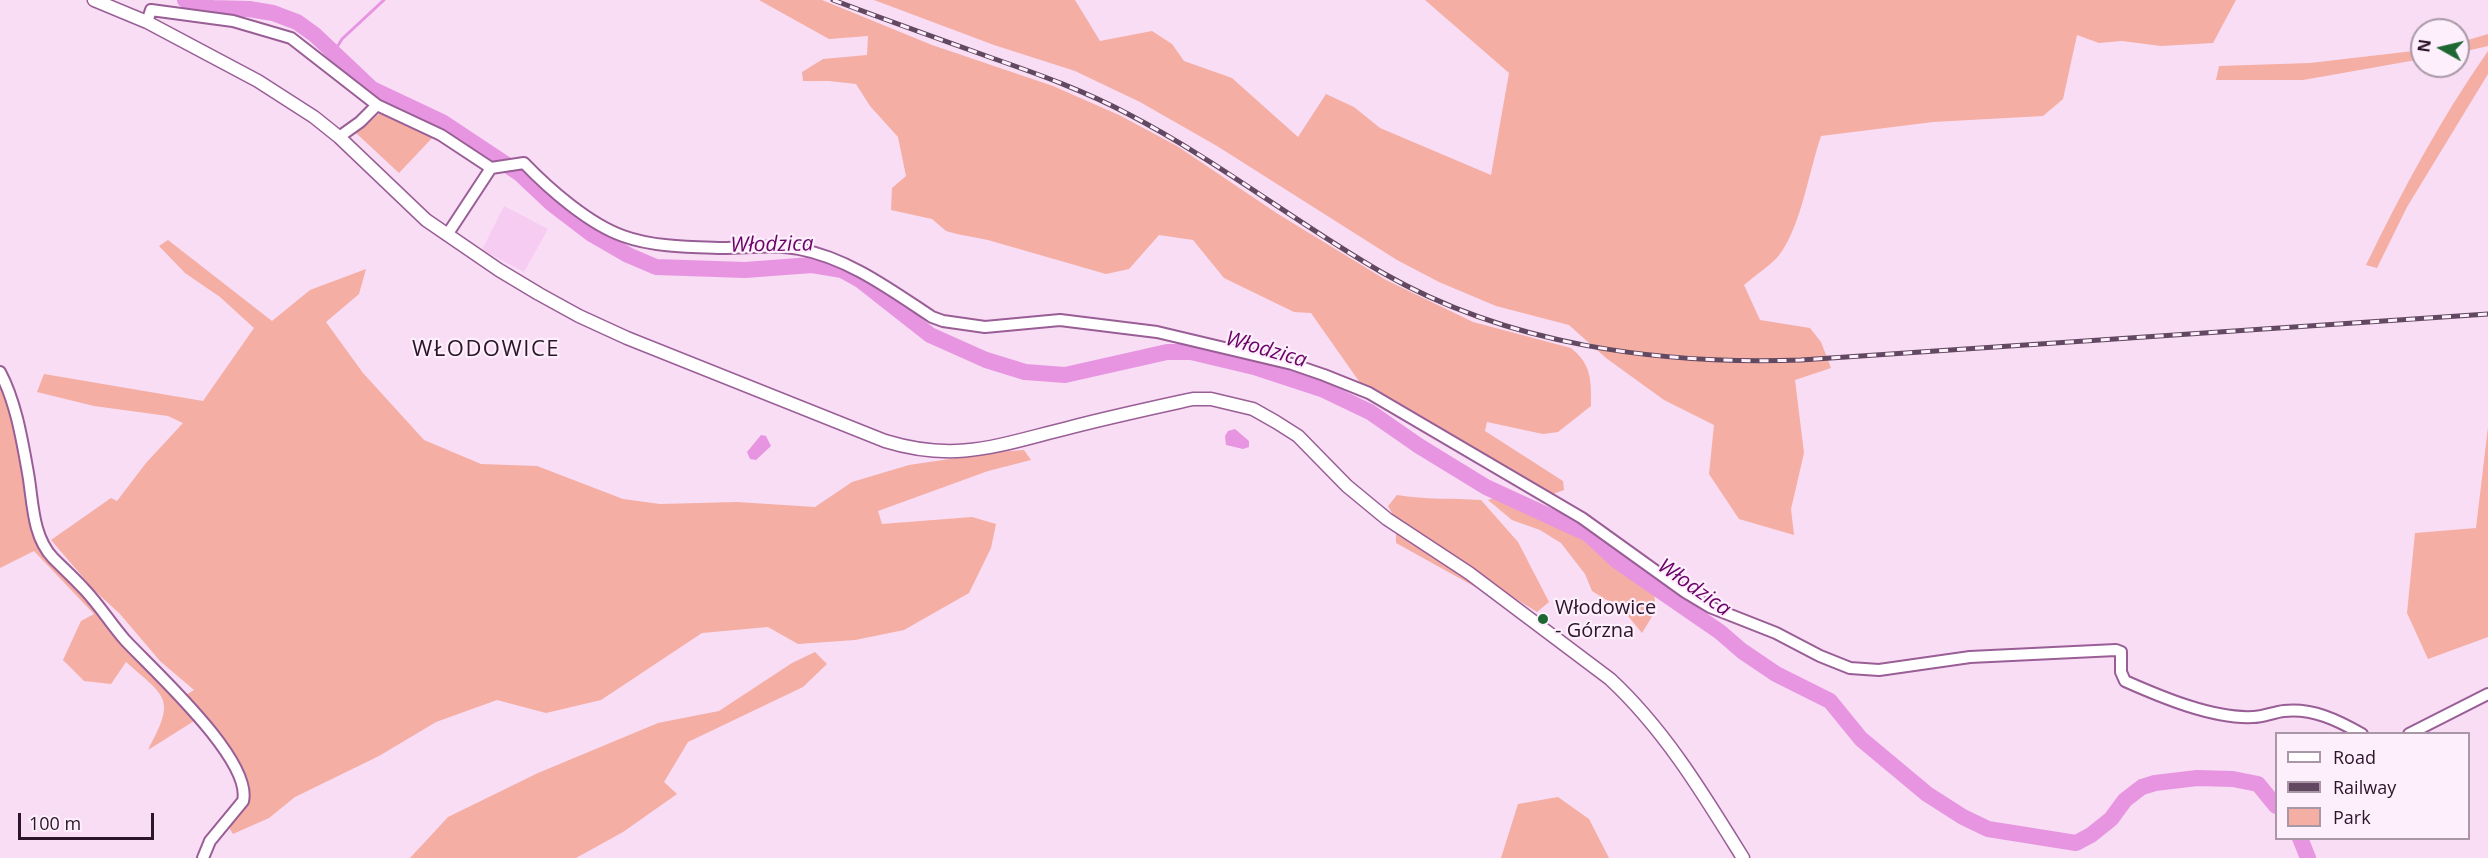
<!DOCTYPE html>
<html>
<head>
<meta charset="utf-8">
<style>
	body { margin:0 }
	#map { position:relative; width:2488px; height:858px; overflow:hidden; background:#f8ddf5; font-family:"Open Sans",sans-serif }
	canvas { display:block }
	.legend { position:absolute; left:2275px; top:732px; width:195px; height:108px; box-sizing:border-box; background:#fdeffb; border:2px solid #a997a8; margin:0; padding:8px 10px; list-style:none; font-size:18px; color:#2c142b }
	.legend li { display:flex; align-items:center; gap:12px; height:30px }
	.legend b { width:30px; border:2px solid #a997a8 }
	.north { position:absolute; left:2410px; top:18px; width:60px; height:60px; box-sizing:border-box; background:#fdeffb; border:2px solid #a997a8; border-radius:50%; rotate:278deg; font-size:16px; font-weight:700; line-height:24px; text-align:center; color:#2c142b }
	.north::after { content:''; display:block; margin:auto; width:21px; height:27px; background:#1e6632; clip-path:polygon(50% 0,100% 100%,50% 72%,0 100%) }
	.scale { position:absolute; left:18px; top:813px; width:136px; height:27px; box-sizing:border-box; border:3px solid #2c142b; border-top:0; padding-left:8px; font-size:18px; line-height:21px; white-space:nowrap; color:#2c142b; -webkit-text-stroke:4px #fdeffb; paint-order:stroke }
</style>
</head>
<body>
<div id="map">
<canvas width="2488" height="858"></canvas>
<ul class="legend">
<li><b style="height:8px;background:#fff"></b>Road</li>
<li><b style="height:8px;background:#624961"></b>Railway</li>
<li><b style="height:16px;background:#f4aea3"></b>Park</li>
</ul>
<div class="north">N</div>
<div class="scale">100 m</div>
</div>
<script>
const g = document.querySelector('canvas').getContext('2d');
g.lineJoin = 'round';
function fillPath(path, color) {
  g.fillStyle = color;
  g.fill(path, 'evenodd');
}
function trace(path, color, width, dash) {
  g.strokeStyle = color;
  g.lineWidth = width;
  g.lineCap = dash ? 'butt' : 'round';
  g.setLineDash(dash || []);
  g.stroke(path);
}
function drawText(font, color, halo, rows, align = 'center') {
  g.font = font + ' "Open Sans",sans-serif';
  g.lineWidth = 4.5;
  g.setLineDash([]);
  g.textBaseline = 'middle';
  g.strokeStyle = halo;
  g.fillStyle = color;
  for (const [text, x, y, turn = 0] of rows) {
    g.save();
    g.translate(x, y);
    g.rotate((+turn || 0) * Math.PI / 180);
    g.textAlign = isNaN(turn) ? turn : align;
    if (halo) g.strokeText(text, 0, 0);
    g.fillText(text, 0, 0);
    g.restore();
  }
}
fillPath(new Path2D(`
	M504 206 548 229 524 272 482 250Z`), '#f7ccf3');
fillPath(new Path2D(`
	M759 0H822L932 45 1053 86 1119 115 1177 146 1278 214 1386 280 1473 322 1571 348C1592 365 1591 380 1591 406L1558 432 1543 434 1487 422 1485 431 1563 481 1564 490 1553 494 1363 387 1311 313 1294 312 1224 278 1193 240 1159 235 1129 269 1106 274 988 240 957 234 946 231 932 219 891 210 892 188 906 176 898 137 870 106 856 84 829 81H803L802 72 823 59 867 55 868 36 829 39Z
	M874 0H1075L1100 41 1152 31 1172 44 1184 61 1232 78 1298 137 1326 94 1354 107 1380 128 1491 175 1509 73 1425 0H2236L2213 43 2161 46 2122 41 2099 43 2077 35 2063 99 2043 116 1933 122 1821 136C1809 171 1802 221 1782 251 1774 264 1756 274 1744 285L1760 320 1810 328 1821 342 1831 368 1795 380 1804 453 1791 509 1794 535 1739 519 1709 474 1714 425 1664 400 1606 358 1569 325 1496 306 1439 282 1397 260 1217 146 1140 102 1075 71 994 45Z
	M2488 34V46L2458 53V43Z
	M2422 50V59L2303 80H2216L2219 66 2310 63Z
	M2488 51V74L2407 207 2377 268 2366 265C2402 191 2441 118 2488 51Z
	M387 113 434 136 399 173 356 133 379 114Z
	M168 240 272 321 310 290 366 269 359 294 326 322 363 373 424 440 481 464 537 466 623 499 660 504 737 502 815 507 852 482 909 465 997 452 1024 450 1031 460 988 471 878 511 882 524 972 517 996 524 991 548 969 593 904 630 855 640 798 644 768 627 702 633 601 700 546 713 497 700 436 722 379 756 295 797 269 818 233 834 228 826C235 817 250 804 250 791 250 765 204 714 186 695L194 690 160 661 120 614 94 590 51 540 111 498 117 501 146 463 183 423 168 416 94 406 37 392 44 374 203 401 254 328 220 297 185 273 159 246Z
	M0 382 21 450 29 515 38 546 180 700 194 721 148 750C176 698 167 698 126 662L111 684 84 681 63 660 81 621 94 614 34 551 0 568Z
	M2488 427V637L2428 659 2407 613 2415 533 2476 528Z
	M1397 495C1425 500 1453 498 1481 500L1518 542 1549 602 1537 612 1508 594 1479 589 1396 543V520L1388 506Z
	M1495 498 1534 516 1603 540 1652 577 1656 610 1642 633 1623 610 1592 591 1585 574 1561 543 1540 530 1512 520 1488 500Z
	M815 652 827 664 803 687 688 742 664 782 677 794 623 832 576 858H410L448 817 538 773 658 723 719 711 792 663Z
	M1558 797 1589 819 1609 858H1501L1518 804Z`), '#f4aea3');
fillPath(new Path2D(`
	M1235 429 1249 441V447L1243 449 1226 445 1225 436 1228 431Z
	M761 435 766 436 771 446 756 460 750 459 747 452Z`), '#e795e1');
trace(new Path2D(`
	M334 52 342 39 384 0`), '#e795e1', 3);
trace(new Path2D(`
	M185 0 212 8 249 9 273 13 297 22 315 35 372 89 442 122 519 173 552 204 590 233 628 255 656 267 745 270 812 265 842 270 860 280 930 335 986 360 1025 372 1065 375 1167 352H1191L1254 367 1324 390 1370 412 1419 446 1486 487 1588 534 1617 561 1720 632 1742 651 1776 674 1830 701 1861 739 1927 794 1963 817 1988 829 2076 843 2091 835 2111 819 2125 800 2142 787 2155 783 2197 778 2233 779 2258 784 2276 806
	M2300 838 2308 858`), '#e795e1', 16);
const minor = new Path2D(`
	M147 22 151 10 233 21 291 38 377 105 441 135 491 168
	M339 137 360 122 377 105
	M447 235 491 168 524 163C549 189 589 224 623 236 653 247 690 247 722 248 748 248 774 244 799 249 848 258 891 290 932 317L943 321 985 327 1060 320 1157 332 1292 364 1324 375 1369 393 1582 518 1685 592 1710 607 1776 633 1820 656 1850 668 1879 670 1970 657 2116 650 2121 652V672L2125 681C2161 697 2213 719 2253 717 2263 717 2274 712 2284 711 2313 708 2337 720 2362 734
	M0 372C16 402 22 440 28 473 33 501 32 536 53 558 64 569 75 579 85 590 100 606 111 624 125 640 153 670 253 760 243 801L210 841 203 858
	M2409 734 2488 694`);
const tertiary = new Path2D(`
	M94 0 147 22 258 81 314 117 339 137 426 220 499 270 539 294 579 316 627 338 885 441C957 463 998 445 1068 428 1110 417 1152 408 1193 399H1211L1253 409 1276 422 1298 436 1347 486 1387 519 1469 573 1610 679C1665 730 1704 795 1743 858`);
trace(minor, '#9a5e96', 14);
trace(tertiary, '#9a5e96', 15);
trace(minor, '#fff', 10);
trace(tertiary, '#fff', 12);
const rail = new Path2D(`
	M833 0C886 20 939 39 992 58 1038 74 1085 91 1128 114 1217 160 1296 223 1383 273 1508 345 1659 365 1801 360L2488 314`);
trace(rail, '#624961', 5);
trace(rail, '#fdeffb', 3, [9]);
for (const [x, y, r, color] of [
	[1543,619,6,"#1e6632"]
]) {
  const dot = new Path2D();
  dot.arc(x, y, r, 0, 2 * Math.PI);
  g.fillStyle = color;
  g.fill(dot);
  trace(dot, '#fdeffb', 2);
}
drawText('20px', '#2c142b', '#fdeffb', [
	["Włodowice",1555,608],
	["- Górzna",1555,631]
], 'left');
drawText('italic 21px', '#6b0169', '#fdeffb', [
	["Włodzica",772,245,-1],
	["Włodzica",1266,350,16],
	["Włodzica",1694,588,35]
]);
g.letterSpacing = '1.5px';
drawText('22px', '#2c142b', '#fdeffb', [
	["WŁODOWICE",486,350]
]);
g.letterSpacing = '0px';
</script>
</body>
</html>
